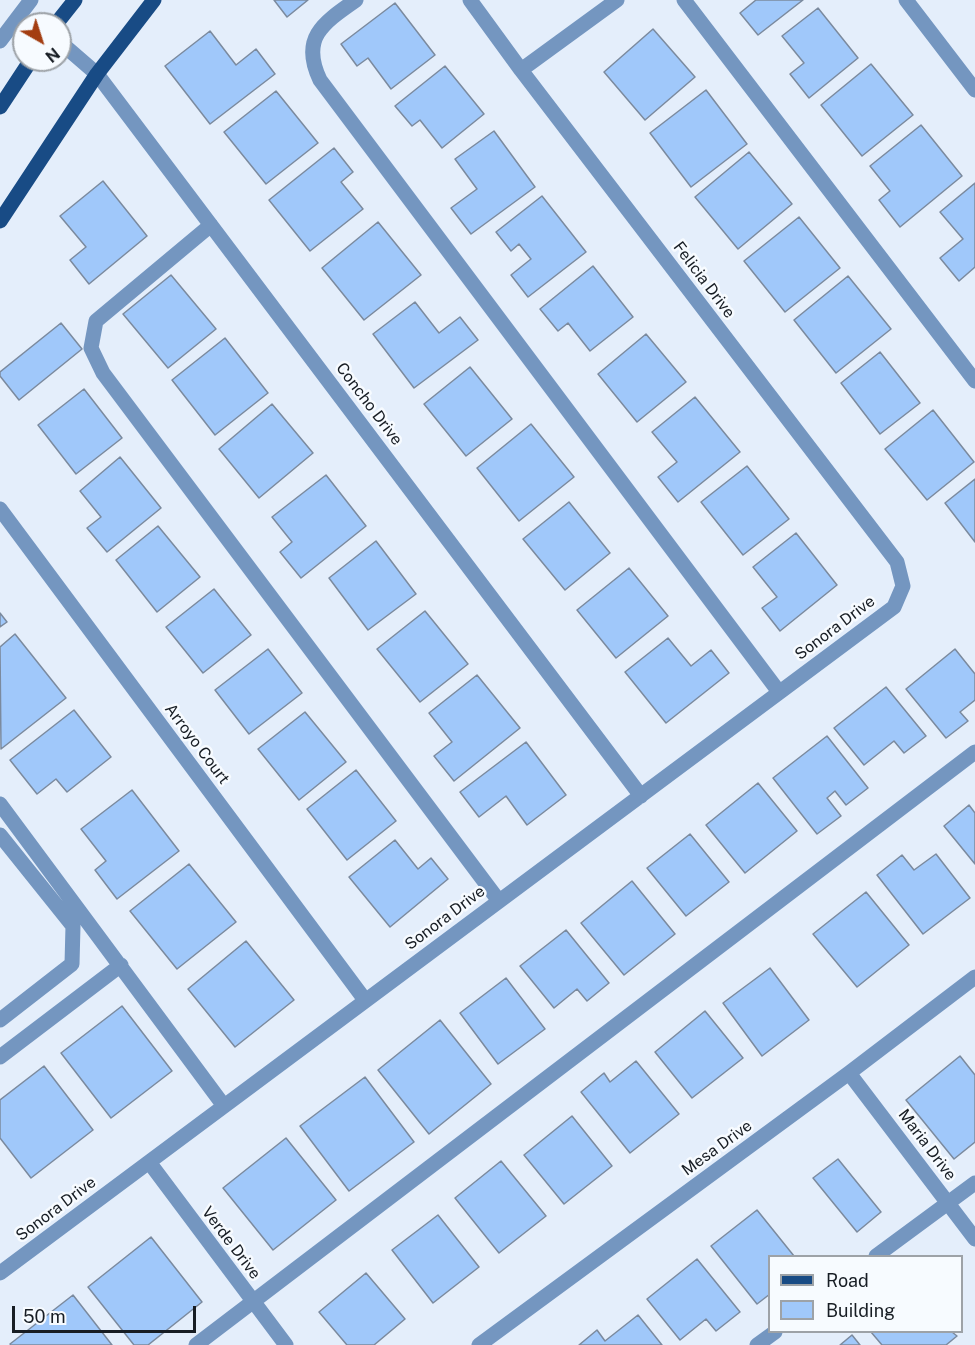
<!DOCTYPE html>
<html>
<head>
<meta charset="utf-8">
<style>
	body { margin:0 }
	#map { position:relative; width:975px; height:1345px; overflow:hidden; background:#e4eefb; font-family:"Public Sans",sans-serif }
	canvas { display:block }
	.legend { position:absolute; left:768px; top:1255px; width:195px; height:78px; box-sizing:border-box; background:#f7fbff; border:2px solid #9da2a7; margin:0; padding:8px 10px; list-style:none; font-size:18px; color:#171d24 }
	.legend li { display:flex; align-items:center; gap:12px; height:30px }
	.legend b { width:30px; border:2px solid #9da2a7 }
	.north { position:absolute; left:12px; top:12px; width:60px; height:60px; box-sizing:border-box; background:#f7fbff; border:2px solid #9da2a7; border-radius:50%; rotate:141deg; font-size:16px; font-weight:700; line-height:24px; text-align:center; color:#171d24 }
	.north::after { content:''; display:block; margin:auto; width:21px; height:27px; background:#a33d11; clip-path:polygon(50% 0,100% 100%,50% 72%,0 100%) }
	.scale { position:absolute; left:12px; top:1306px; width:184px; height:27px; box-sizing:border-box; border:3px solid #171d24; border-top:0; padding-left:8px; font-size:18px; line-height:21px; white-space:nowrap; color:#171d24; -webkit-text-stroke:4px #f7fbff; paint-order:stroke }
</style>
</head>
<body>
<div id="map">
<canvas width="975" height="1345"></canvas>
<ul class="legend">
<li><b style="height:8px;background:#184b85"></b>Road</li>
<li><b style="height:16px;background:#a0c8fa"></b>Building</li>
</ul>
<div class="north">N</div>
<div class="scale">50 m</div>
</div>
<script>
const g = document.querySelector('canvas').getContext('2d');
g.lineJoin = 'round';
function fillPath(path, color) {
  g.fillStyle = color;
  g.fill(path, 'evenodd');
}
function trace(path, color, width, dash) {
  g.strokeStyle = color;
  g.lineWidth = width;
  g.lineCap = dash ? 'butt' : 'round';
  g.setLineDash(dash || []);
  g.stroke(path);
}
function drawText(font, color, halo, rows, align = 'center') {
  g.font = font + ' "Public Sans",sans-serif';
  g.lineWidth = 5;
  g.setLineDash([]);
  g.textBaseline = 'middle';
  g.strokeStyle = halo;
  g.fillStyle = color;
  for (const [text, x, y, turn = 0] of rows) {
    g.save();
    g.translate(x, y);
    g.rotate((+turn || 0) * Math.PI / 180);
    g.textAlign = isNaN(turn) ? turn : align;
    if (halo) g.strokeText(text, 0, 0);
    g.fillText(text, 0, 0);
    g.restore();
  }
}
const building = new Path2D(`
	M274 0H308L287 17Z
	M756 0H803L758 35 740 13Z
	M395 3 435 55 391 89 368 58 357 66 341 44Z
	M818 8 858 58 809 98 790 74 804 63 782 36Z
	M653 29 695 77 645 120 604 72Z
	M210 31 236 65 256 49 275 74 210 124 165 66Z
	M871 64 913 115 862 156 821 105Z
	M445 66 484 114 442 148 420 120 412 126 395 106Z
	M706 90 747 144 691 187 650 133Z
	M276 91 318 143 266 184 224 132Z
	M921 125 962 176 900 227 879 200 890 191 870 166Z
	M494 131 535 187 471 234 451 208 477 189 455 159Z
	M334 148 353 172 341 182 363 209 310 251 269 200Z
	M749 152 792 204 738 249 695 197Z
	M103 181 147 236 89 284 70 260 86 247 60 216Z
	M975 183V267L959 281 940 258 963 239 940 212Z
	M542 196 586 252 528 297 511 275 531 259 519 244 511 251 496 232Z
	M799 217 840 268 785 312 744 261Z
	M378 222 421 275 364 320 322 268Z
	M593 266 633 317 590 351 568 323 558 331 540 309Z
	M171 275 216 329 168 368 123 314Z
	M848 276 891 329 836 373 794 320Z
	M415 302 439 333 460 317 478 340 414 388 373 334Z
	M61 323 82 349 19 400 0 376V372Z
	M646 334 686 382 637 422 598 374Z
	M225 338 268 393 215 435 172 380Z
	M880 352 920 403 880 434 841 383Z
	M470 367 512 419 466 456 424 404Z
	M84 389 122 438 76 474 38 425Z
	M695 397 740 452 678 502 658 477 677 462 652 432Z
	M272 404 313 453 259 498 219 449Z
	M933 410 974 462 927 500 885 449Z
	M531 424 574 477 519 521 477 468Z
	M120 457 161 508 107 552 87 528 101 517 80 491Z
	M747 466 789 519 743 555 701 502Z
	M326 475 366 526 301 578 280 552 292 542 272 517Z
	M975 479V542L945 503Z
	M569 502 610 553 565 590 523 539Z
	M158 526 200 577 157 612 116 560Z
	M796 533 837 585 780 631 762 608 777 597 753 567Z
	M376 541 416 594 368 630 329 578Z
	M629 568 668 616 616 658 577 610Z
	M214 589 251 635 203 673 166 627Z
	M425 611 468 664 420 702 377 649Z
	M0 613 7 622 0 627Z
	M15 634 66 698 1 749 0 647Z
	M668 638 691 666 711 650 729 673 666 723 625 672Z
	M268 649 302 693 249 734 215 690Z
	M955 649 975 674V700L960 712 968 721 946 738 906 689Z
	M477 675 520 728 454 781 434 756 452 742 429 713Z
	M886 687 926 736 904 753 894 741 864 765 834 728Z
	M74 710 111 757 67 792 56 779 37 794 10 760Z
	M305 712 346 762 299 800 258 749Z
	M827 736 868 788 846 805 835 791 827 798 841 816 817 834 773 778Z
	M526 742 566 795 527 825 506 796 479 817 460 792Z
	M356 770 396 821 347 860 307 809Z
	M758 783 797 831 745 873 706 825Z
	M132 790 179 851 117 899 95 870 106 861 81 829Z
	M969 805 975 813V864L944 826Z
	M690 834 729 882 686 916 647 868Z
	M395 840 418 869 431 858 448 879 390 927 349 877Z
	M936 854 970 898 923 934 877 875 902 855 914 870Z
	M189 864 236 922 177 969 130 911Z
	M632 881 675 934 624 975 581 923Z
	M866 892 909 945 857 987 813 934Z
	M566 930 609 983 587 1001 577 989 554 1008 520 966Z
	M246 941 294 1000 235 1047 188 989Z
	M770 968 809 1020 762 1056 723 1003Z
	M506 978 545 1029 498 1064 460 1013Z
	M122 1006 172 1071 111 1118 61 1053Z
	M705 1011 743 1058 692 1098 655 1052Z
	M440 1020 491 1084 429 1134 378 1070Z
	M960 1056 975 1075V1142L954 1159 906 1100Z
	M636 1061 679 1114 630 1153 581 1092 604 1073 610 1082Z
	M44 1066 93 1130 31 1178 0 1138V1100Z
	M365 1077 414 1142 349 1191 300 1126Z
	M572 1116 612 1166 564 1204 524 1155Z
	M286 1138 336 1200 273 1250 223 1188Z
	M838 1159 881 1212 857 1232 813 1178Z
	M501 1161 546 1216 499 1253 455 1198Z
	M757 1210 794 1256H770V1294L757 1304 711 1246Z
	M438 1215 479 1267 433 1303 392 1250Z
	M151 1237 202 1302 148 1345H134L88 1287Z
	M697 1259 740 1312 716 1331 706 1319 680 1340 647 1299Z
	M366 1273 405 1319 374 1345H347L319 1312Z
	M73 1295 112 1345H11L10 1344Z
	M638 1315 662 1345H579L597 1330 605 1341Z
	M871 1332H952L957 1336 946 1345H882Z
	M852 1335 860 1345H840Z`);
fillPath(building, '#a0c8fa');
trace(building, '#7b8a9e', 1.5);
trace(new Path2D(`
	M356 0C323 23 300 38 320 80L779 692
	M684 0 975 381
	M906 0 975 90
	M0 41 31 0
	M60 42 97 74 641 796
	M521 70 617 0
	M211 225 96 321 91 348 103 373 499 901
	M0 509 365 1000
	M0 804 224 1106
	M0 835 73 926 72 964 0 1020
	M0 1057 121 965
	M849 1073 975 1239
	M149 1162 286 1345
	M876 1256 975 1183
	M0 1273 894 607 903 586 897 562 521 70 470 0
	M196 1345 975 752
	M479 1345 849 1073 975 977
	M757 1345 775 1332`), '#7496c0', 15);
trace(new Path2D(`
	M56 24 75 0
	M0 107 31 60
	M0 221 97 74 154 0`), '#184b85', 15);
drawText('16px', '#171d24', '#f7fbff', [
	["Felicia Drive",704,280,53],
	["Concho Drive",369,404,53],
	["Sonora Drive",835,628,-37],
	["Arroyo Court",197,744,53],
	["Sonora Drive",445,918,-37],
	["Maria Drive",927,1145,53],
	["Mesa Drive",717,1148,-36],
	["Sonora Drive",56,1209,-37],
	["Verde Drive",231,1243,53]
]);
</script>
</body>
</html>
